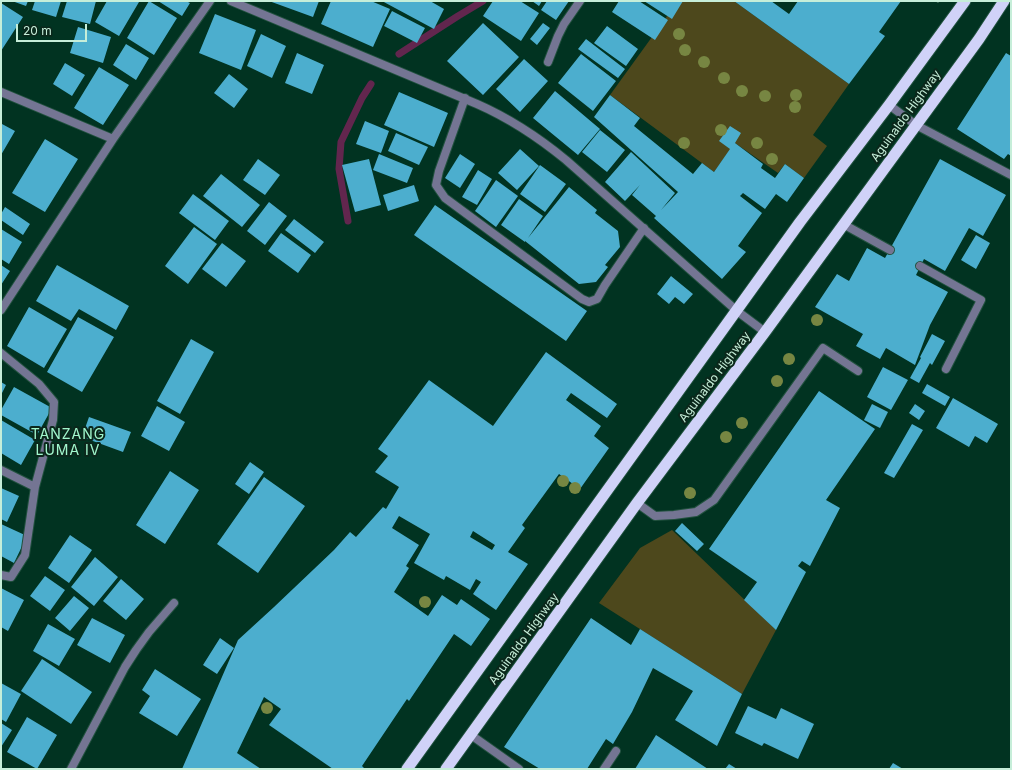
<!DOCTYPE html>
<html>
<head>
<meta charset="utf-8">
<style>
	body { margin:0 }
	#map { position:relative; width:1012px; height:770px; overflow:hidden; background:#013321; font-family:Inter,sans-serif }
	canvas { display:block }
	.frame { position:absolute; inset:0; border:2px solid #c6eed9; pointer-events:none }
	.scale { position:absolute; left:16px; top:24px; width:71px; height:18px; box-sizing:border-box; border:2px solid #c6eed9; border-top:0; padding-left:5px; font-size:12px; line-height:14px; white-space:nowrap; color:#c6eed9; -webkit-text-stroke:3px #0b271b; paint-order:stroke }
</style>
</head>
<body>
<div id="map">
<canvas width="1012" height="770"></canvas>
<div class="frame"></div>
<div class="scale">20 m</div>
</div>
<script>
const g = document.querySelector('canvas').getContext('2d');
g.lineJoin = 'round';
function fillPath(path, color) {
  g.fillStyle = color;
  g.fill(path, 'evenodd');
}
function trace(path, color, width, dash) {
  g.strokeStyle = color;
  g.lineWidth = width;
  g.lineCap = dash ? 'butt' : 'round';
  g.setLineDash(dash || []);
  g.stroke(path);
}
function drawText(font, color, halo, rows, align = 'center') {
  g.font = font + ' Inter,sans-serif';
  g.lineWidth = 4;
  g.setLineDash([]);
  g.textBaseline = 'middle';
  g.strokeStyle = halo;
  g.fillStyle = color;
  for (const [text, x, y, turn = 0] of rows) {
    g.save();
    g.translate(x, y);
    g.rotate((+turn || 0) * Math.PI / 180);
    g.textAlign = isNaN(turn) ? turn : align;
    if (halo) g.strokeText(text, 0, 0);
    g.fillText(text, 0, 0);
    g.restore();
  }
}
fillPath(new Path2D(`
	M678 1H734L849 84 813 135 827 146 804 178 785 164 778 173 735 143 714 172 610 95Z
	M672 530 776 630 742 694 599 603 640 548Z`), '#4d481c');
trace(new Path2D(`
	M399 54 458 16 483 1
	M348 221 339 169 341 142 362 98 371 84`), '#62264e', 7);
fillPath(new Path2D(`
	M12 1H28L26 6Z
	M35 1H61L56 17 32 10Z
	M67 1H96L90 24 62 17Z
	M107 1H138L139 2 119 36 95 22Z
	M149 1 177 18 154 55 127 38Z
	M158 1H186L190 3 182 16Z
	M269 1H319L313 17Z
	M331 1H371L390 9 373 47 321 24Z
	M382 1H430L444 9 434 29Z
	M493 1H520L539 13 521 41 483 16Z
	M532 1H542L539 6Z
	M547 1H569L556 20 541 10Z
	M619 1H639L668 20 655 40 612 12Z
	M644 1H683L672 19Z
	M734 1H771L789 14 798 1H901L879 32 885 36 849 84Z
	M1 3 23 17 1 51Z
	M392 11 425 28 417 43 384 26Z
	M215 14 256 30 241 70 199 53Z
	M483 23 519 57 483 95 447 61Z
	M543 23 550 28 537 45 530 39Z
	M607 26 638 49 626 66 594 43Z
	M78 27 111 37 103 63 70 53Z
	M261 34 286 46 272 78 247 66Z
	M586 39 625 69 618 78 578 49Z
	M126 44 149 58 136 80 113 65Z
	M297 53 324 65 312 94 285 83Z
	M1006 53 1011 56V156L1008 154 1004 159 957 129Z
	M581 54 616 81 593 111 558 83Z
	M524 59 548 81 520 112 496 89Z
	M65 63 85 75 72 96 53 84Z
	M99 67 129 85 103 125 74 108Z
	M229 74 248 89 234 108 214 93Z
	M555 91 600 129 578 155 533 118Z
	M399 92 448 113 434 147 384 125Z
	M610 95 640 118 634 126 693 174 702 163 714 172 730 149 719 141 730 126 741 133 735 143 763 164 761 168 775 178 785 164 804 178 787 202 776 194 765 209 743 193 740 196 762 213 738 246 746 252 722 279 654 218 656 216 632 195 640 185 625 201 605 182 631 152 675 193 661 210 678 192 594 117Z
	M365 121 389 131 381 153 356 144Z
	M2 124 15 131 1 155V125Z
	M600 130 625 150 607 172 582 152Z
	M396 133 428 147 419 165 388 151Z
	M45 139 78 159 45 212 12 193Z
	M520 149 539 166 517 190 498 173Z
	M379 154 413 168 407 183 373 170Z
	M460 154 475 164 460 188 445 178Z
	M258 159 280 175 265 195 243 180Z
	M369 159 381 205 355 212 342 165Z
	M940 159 1006 195 983 236 969 228 945 271 924 259 916 275 948 292 930 325 915 365 886 348 880 359 856 346 863 334 815 307 837 274 849 281 867 248 885 258Z
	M540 165 566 184 545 212 520 194Z
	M478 170 492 179 477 205 462 197Z
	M221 174 260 205 242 227 203 196Z
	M496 180 518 196 496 227 475 211Z
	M414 185 419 201 388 211 383 195Z
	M569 187 597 210 595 213 618 231 620 247 605 265 608 267 596 282 579 284 525 241V242L501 225 519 199 543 216 528 238Z
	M193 194 229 221 215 240 179 213Z
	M269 202 287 216 265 245 247 231Z
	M435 205 587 311 566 341 414 235Z
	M5 207 30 224 23 235 1 220V214Z
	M294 219 324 242 315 253 285 230Z
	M194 227 217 244 188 284 165 266Z
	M1 229 22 242 9 264 1 259Z
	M281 233 311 255 298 273 268 251Z
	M976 235 990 243 976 269 961 260Z
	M222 243 246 261 226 287 202 269Z
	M1 265 10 271 1 285Z
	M57 265 129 306 116 330 79 309 71 321 36 301Z
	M671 276 693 294 684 304 675 297 669 304 657 294Z
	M29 307 67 329 44 368 7 346Z
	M78 317 114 337 82 392 47 372Z
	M932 334 945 341 932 365 930 363 919 383 910 378 921 358 920 357Z
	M191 339 214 352 180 414 157 401Z
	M546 352 617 404 607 418 571 393 566 400 601 426 594 436 609 448 580 489 559 474 522 525 525 528 508 552 528 564 496 610 473 594 481 582 476 579 470 590 446 576 444 580 414 563 430 534 399 516 392 528 419 545 406 566 409 568 394 592 428 616 442 595 457 605 461 599 490 619 471 646 454 634 409 701 407 699 362 766 365 769H333L269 725 281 709 264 697 237 753 261 769H182L238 640 274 607 334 550 350 532 356 537 383 507 386 509 399 487 375 472 388 456 378 449 429 380 493 426ZM473 531 495 545 492 550 470 537Z
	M883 367 908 380 891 410 867 397Z
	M1 382 6 385 1 395Z
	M927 384 950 397 945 406 922 393Z
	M14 387 52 408 37 435 1 415V410Z
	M819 391 875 429 826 500 840 508 810 566 802 561 798 566 806 572 776 630 744 600 757 582 709 549Z
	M953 398 998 424 987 443 975 436 969 447 936 428Z
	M872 404 888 412 880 428 864 420Z
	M915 404 925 411 919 420 909 413Z
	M157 406 185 422 169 451 141 436Z
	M89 417 131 432 123 452 82 437Z
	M1 420 35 440 21 465 1 453Z
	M912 424 923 430 894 478 884 473Z
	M250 462 264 472 249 494 235 484Z
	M170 471 199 490 165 544 136 525Z
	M264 477 305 506 258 573 217 544Z
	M1 488 19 496 7 522 1 519Z
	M682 523 704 544 697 551 675 531Z
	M1 524 27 536 14 563 1 556Z
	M70 535 92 550 69 583 48 568Z
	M95 557 118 577 94 606 71 587Z
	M45 576 65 590 50 611 30 596Z
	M121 579 144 599 126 620 103 601Z
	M1 588 24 600 8 631 1 627Z
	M74 596 89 608 70 631 55 618Z
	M92 618 125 635 110 663 77 645Z
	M591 618 631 645 640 629 742 694 717 746 675 720 693 691 653 668 632 712 613 744 606 739 587 769H540L504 747Z
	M48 624 75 639 59 666 33 651Z
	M220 638 234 648 217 674 203 665Z
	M42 659 92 692 71 724 21 691Z
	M155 669 201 699 177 736 139 713 150 696 142 690Z
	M1 683 21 694 6 722 1 719Z
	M748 706 776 719 781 708 814 724 798 759 764 743 762 746 735 733Z
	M27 717 57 735 37 769 7 752Z
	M1 723 12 730 1 747Z
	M656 735 708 769H635Z
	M893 763 903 769H889Z
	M729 764 737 769H725Z`), '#4caece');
const service = new Path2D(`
	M843 224 890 250
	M920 266 981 300 946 369
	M637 503 655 516 674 515 696 512 714 500 823 348 858 371`);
const minor = new Path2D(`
	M231 1 477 104C509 118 538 137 566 160L737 311 765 332
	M548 62 558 36 564 24 580 1
	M1 92 113 139
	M465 98 439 171 436 185 445 198 582 299 589 302 597 299 605 285 644 228
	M889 105 916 125 1011 175
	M1 310 113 139 210 1
	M1 353 39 384 54 402 53 420 35 487
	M1 470 35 487 25 555 11 577 1 575
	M471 735 519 769
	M71 769 125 667 136 650 149 632 174 603
	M604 769 616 751`);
const trunk = new Path2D(`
	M407 769 800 222 889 105 965 1
	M446 769 637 503 765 332 979 39 1004 1`);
trace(service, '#21513e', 10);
trace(minor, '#21513e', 10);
trace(trunk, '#21513e', 13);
trace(new Path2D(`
	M937 1 939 2`), '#598673', 2.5, [2, 3]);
trace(service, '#747593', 8);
trace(minor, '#747593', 8);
trace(trunk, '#d0d2f8', 11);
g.fillStyle = '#778642';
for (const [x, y] of [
	[679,34],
	[685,50],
	[704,62],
	[724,78],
	[742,91],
	[796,95],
	[765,96],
	[795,107],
	[721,130],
	[684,143],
	[757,143],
	[772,159],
	[817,320],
	[789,359],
	[777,381],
	[742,423],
	[726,437],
	[563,481],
	[575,488],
	[690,493],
	[425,602],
	[267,708]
]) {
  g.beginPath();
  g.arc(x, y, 6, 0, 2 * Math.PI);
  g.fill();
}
drawText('12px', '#c6eed9', '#0b271b', [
	["Aguinaldo Highway",906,116,-54],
	["Aguinaldo Highway",715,377,-53],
	["Aguinaldo Highway",524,639,-54]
]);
g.letterSpacing = '1px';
drawText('14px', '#a1f7cd', '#0b271b', [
	["TANZANG",68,435],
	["LUMA IV",68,451]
]);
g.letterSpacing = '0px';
</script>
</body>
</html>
